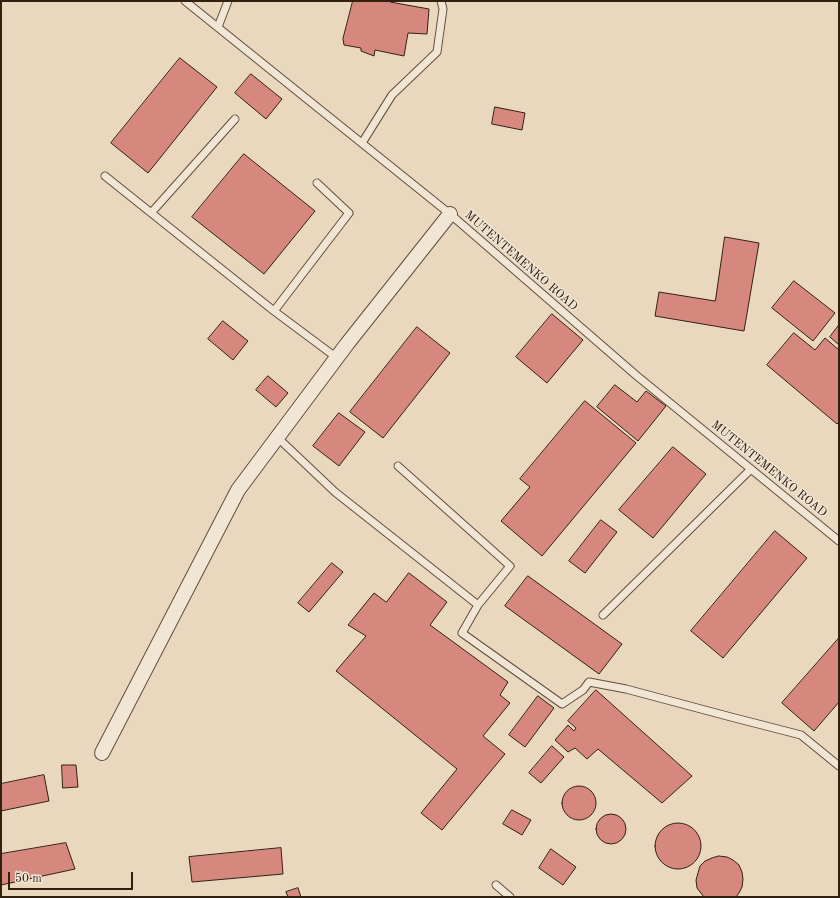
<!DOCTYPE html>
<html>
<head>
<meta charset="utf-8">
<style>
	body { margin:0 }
	#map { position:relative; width:840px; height:898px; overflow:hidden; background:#ead8be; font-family:"Old Standard TT",serif }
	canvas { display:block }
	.frame { position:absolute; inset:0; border:2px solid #322011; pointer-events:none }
	.scale { position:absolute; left:8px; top:872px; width:125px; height:18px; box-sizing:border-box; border:2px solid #322011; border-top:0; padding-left:5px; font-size:12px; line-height:14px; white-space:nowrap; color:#322011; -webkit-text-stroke:3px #f1e6d5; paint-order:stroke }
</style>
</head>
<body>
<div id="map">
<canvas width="840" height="898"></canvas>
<div class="frame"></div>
<div class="scale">50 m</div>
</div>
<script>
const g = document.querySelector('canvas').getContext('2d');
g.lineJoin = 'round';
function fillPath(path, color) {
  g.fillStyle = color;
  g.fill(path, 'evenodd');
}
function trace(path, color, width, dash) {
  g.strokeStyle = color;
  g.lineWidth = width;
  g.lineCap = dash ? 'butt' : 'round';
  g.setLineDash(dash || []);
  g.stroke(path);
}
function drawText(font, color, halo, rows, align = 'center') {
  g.font = font + ' "Old Standard TT",serif';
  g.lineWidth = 3;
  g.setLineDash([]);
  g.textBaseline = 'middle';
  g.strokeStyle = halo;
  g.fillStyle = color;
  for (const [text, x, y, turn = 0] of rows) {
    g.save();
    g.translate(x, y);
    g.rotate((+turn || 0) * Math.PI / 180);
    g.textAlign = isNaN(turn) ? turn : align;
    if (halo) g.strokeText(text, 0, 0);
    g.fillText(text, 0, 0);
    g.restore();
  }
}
const building = new Path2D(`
	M353 1H390V2L429 9 427 34 408 33 404 56 375 50 374 56 361 51V48L344 45 343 39Z
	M180 58 217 87 148 173 111 143Z
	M251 74 282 99 266 119 235 93Z
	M495 107 525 113 522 130 492 124Z
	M244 154 315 211 264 274 192 217Z
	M725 237 759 243 744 331 655 316 659 292 715 301Z
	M794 281 835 313 813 341 772 308Z
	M552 314 583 340 547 383 516 357Z
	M223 321 248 341 233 360 208 339Z
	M839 325V345L830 337Z
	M417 327 450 353 383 438 350 412Z
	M794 333 815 350 825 338 839 350V422L837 424 767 365Z
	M268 376 288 393 276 407 256 390Z
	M615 385 637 402 646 391 666 406 638 441 597 407Z
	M585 401 636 443 542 556 501 521 530 487 520 479Z
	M339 413 365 432 339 466 313 446Z
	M673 447 706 474 653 538 619 510Z
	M601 520 617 532 585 573 569 561Z
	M775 531 807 558 723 658 691 631Z
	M332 563 343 572 309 612 298 603Z
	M409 573 447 602 430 625 508 682 500 695 510 703 483 736 505 754 442 830 421 813 457 769 336 671 366 636 348 625 374 593 386 602Z
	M528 576 622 644 599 674 505 606Z
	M839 638V702L814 731 782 703Z
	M596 690 692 776 662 803 598 749 587 759 575 748 568 752 555 740 568 725 574 731 576 728 568 721Z
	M538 696 554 708 525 747 509 735Z
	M552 746 564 757 541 783 529 773Z
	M62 765H76L78 787 63 788Z
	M44 775 49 801 1 811V784Z
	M562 803a17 17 0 1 1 34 0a17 17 0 1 1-34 0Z
	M512 810 531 820 522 835 503 824Z
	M596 829a15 15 0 1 1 30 0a15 15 0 1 1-30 0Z
	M655 846a23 23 0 1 1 46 0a23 23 0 1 1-46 0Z
	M66 843 75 869 1 885V854Z
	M281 848 283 874 192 882 189 857Z
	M551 849 576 867 563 885 539 868Z
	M719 856 727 857 733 860 739 865 742 872 743 879 742 887 739 893 736 897H704L697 888 696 880 700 866 705 861 712 858Z
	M298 888 301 897H288L286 892Z`);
fillPath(building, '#d6887f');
trace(building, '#322011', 1);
const service = new Path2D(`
	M185 1 450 214 637 376 839 541
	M218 27 228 1
	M362 143 392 95 437 52 443 9 441 1
	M105 176 274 311
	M317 183 349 213 274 311 337 358
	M151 213 235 119
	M277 437 335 492 478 605 462 633 562 704 583 690 589 682 626 689 731 717 801 735 839 766
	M398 466 510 566 478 605
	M603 615 751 469
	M496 885 510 897`);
const minor = new Path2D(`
	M102 753 238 490 347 344 450 214`);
trace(service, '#604e3c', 9);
trace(minor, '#604e3c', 16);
trace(service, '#f1e6d5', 7);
trace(minor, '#f1e6d5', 14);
drawText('12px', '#322011', '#f1e6d5', [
	["MUTENTEMENKO ROAD",521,261,41],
	["MUTENTEMENKO ROAD",769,469,39]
]);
</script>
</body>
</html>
